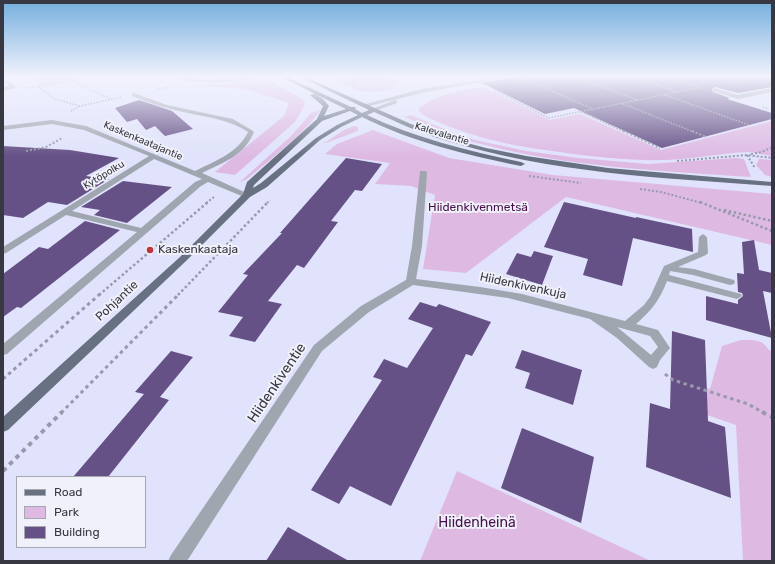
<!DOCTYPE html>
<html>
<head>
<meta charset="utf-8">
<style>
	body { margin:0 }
	#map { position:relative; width:775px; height:564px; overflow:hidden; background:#e0e3fb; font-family:Rubik,sans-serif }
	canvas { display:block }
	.frame { position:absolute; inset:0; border:4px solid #373842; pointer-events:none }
	.legend { position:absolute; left:16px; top:476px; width:130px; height:72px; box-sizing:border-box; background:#f0f1fb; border:1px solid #a6a7b1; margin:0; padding:5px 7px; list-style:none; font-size:12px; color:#373842 }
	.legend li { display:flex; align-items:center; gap:8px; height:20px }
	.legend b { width:20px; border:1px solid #a6a7b1 }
</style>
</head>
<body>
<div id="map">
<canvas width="775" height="564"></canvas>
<div class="frame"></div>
<ul class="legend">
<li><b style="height:5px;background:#677181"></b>Road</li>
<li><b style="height:11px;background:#debae3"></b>Park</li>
<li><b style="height:11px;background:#655186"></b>Building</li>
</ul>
</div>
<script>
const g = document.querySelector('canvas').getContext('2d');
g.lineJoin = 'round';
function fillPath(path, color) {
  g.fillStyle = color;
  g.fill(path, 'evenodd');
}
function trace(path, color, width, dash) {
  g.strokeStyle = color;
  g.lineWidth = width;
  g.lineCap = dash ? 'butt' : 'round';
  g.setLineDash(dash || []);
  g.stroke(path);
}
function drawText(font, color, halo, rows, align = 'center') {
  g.font = font + ' Rubik,sans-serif';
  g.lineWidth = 4;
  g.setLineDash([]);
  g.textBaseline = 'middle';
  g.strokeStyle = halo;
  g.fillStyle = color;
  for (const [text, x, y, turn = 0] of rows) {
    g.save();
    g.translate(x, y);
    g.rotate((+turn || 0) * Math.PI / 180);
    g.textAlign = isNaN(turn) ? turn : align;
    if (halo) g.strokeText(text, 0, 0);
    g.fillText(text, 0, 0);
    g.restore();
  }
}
fillPath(new Path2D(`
	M32 77H91H81L76 83C61 82 47 89 33 86L40 84Z
	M354 77H387L396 82 390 85 395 88C369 95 358 92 334 80Z
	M267 79 303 99 305 104 295 122 235 175 215 172 284 116 289 103 246 89 186 85 228 84Z
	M483 87 550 120 580 114 661 150 772 121V156C764 155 756 152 748 152 721 153 694 159 666 160 631 161 595 157 560 152 511 146 468 137 423 115L419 111V108C438 94 460 90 483 87Z
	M320 110C310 129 265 164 247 179L240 182 291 136 311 113Z
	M411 115 451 132 475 140 526 151 578 158 648 164 736 158 744 159 751 177C660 171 569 167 481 144 455 138 429 127 404 117Z
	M354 126 358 127V131L323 144 344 130Z
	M373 130 449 158 553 175 772 194V245L566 197 466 273 423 269 435 195 411 186 375 184 390 163 325 154 337 144Z
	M759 159 772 160V177L765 175 756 165Z
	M741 340C754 340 762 339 769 350L772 351V561H743L736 425 681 406 694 384 710 389 722 346Z
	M457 471 636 554 651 561H420Z`), '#debae3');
fillPath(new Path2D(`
	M511 77H772V87L738 93 715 87 712 89 713 92 730 98 727 99 772 113V119L662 148 574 108 545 114 482 83 510 78Z
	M139 100 172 111 193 129 165 136 155 126 146 130 137 119 127 122 115 108Z
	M3 146 70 150 119 158 86 176 109 179 67 205 48 202 23 218 3 215Z
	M346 158 382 164 362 191 355 190 331 221 338 222 304 268 297 265 268 301 282 304 255 342 229 336 243 317 218 312 248 275 243 274 282 233H280Z
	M123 181 172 187 127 223 94 215 100 210 81 207Z
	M564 202 636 218V217L692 229 693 252 633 238 622 286 583 275 588 259 544 247Z
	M85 221 120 230 21 308 17 307 3 317V274L39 247 48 249Z
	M754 240 759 270 772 273V293L763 291 772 338 706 320V296L738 304V300L743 296 742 293 738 292 737 273 744 274 742 242Z
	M534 251 553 256 542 285 506 274 517 253 531 257Z
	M420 302 436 307 439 304 491 322 472 356 466 354 391 506 350 486 339 504 311 490 382 380 373 377 384 359 407 368 433 328 408 319Z
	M672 331 705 340 708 421 725 427 731 498 646 467 650 403 670 409Z
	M522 350 582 370 573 405 525 388 530 373 515 368Z
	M171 351 193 357 160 397 169 400 108 477H73L144 394 135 392Z
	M522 428 594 457 581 523 501 488Z
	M288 527 349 561H266Z`), '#655186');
trace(new Path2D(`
	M389 77 399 83
	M576 77 637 100
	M633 77 678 92
	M669 77 701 87
	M726 77 742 82
	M337 78 346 77
	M525 79 593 109
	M521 80 539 77
	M519 82 551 77
	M76 83 111 99
	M353 86V79L356 77
	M38 87 55 99 79 106
	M26 88 35 87
	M158 89 169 87
	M495 91 549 118 702 87
	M665 95 749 125
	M623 104 694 132
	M763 107 769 109
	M71 111 80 106 122 97
	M581 112 625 132`), '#989aac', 1.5, [1.5, 1.5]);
trace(new Path2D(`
	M623 131 660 148
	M692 131 706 137
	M26 151 46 147 62 138
	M751 154 762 152 772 147
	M747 155 755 168
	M677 161 747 155 772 158
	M529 176 581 183
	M640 189 661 192 702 203
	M206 203 214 197
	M267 203 270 200`), '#989aac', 2, [2, 2]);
trace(new Path2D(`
	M700 202 772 231
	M724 210 772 221
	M99 295 208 202
	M178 295 268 202`), '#989aac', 2.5, [2.5, 2.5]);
trace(new Path2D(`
	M665 374 673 380 748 404 764 413
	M3 379 100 294
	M61 413 179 294`), '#989aac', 3, [3.5, 3.5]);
trace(new Path2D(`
	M762 412 772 417
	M3 471 62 412`), '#989aac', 4, [4.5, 4.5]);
fillPath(new Path2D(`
	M3 77 15 86V88L3 91V87L9 86 3 81Z
	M175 77 206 80 258 77C247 84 185 85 175 77Z
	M501 77H510L426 92 365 107 362 105 426 88Z
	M715 88 738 95 772 88V92L738 99 713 91V89Z
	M134 93 167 105 233 119 253 131 254 132C244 156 224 162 202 173L251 195 247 197H244L208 182 201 186 7 354 3 355V344L137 232 66 215 6 253 3 254V247L149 156 84 130 52 124 3 130V126L52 120 86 126 195 171C215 161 238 153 248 132 228 119 205 117 183 112 165 108 149 103 132 96V94ZM154 159 202 179 195 182 141 228 72 211Z
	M395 100 397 101V103L375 111 372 109Z
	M420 171H426L427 173 422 246 416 279 480 287 522 294 625 321 644 305 650 297 664 266 698 252 699 237 703 234 707 237 708 253 706 255 678 267 694 269 734 280 735 282 734 284 730 285 693 275 670 271 669 275 741 294 742 296 737 299 667 281C659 301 652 310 636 324L658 330 670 348 660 360 657 367 653 369 649 367 617 338 590 319 508 298 413 285 369 312 322 351 187 561H168L171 555 314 345 361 306 406 280 412 246ZM617 327 650 336 658 347 651 355Z`), '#a0a6af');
fillPath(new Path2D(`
	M282 77H287L351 107H356L355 109 362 113 369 110 300 77H305L411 124 448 138 486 148 526 156 608 168 772 182V186C662 178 550 173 444 140 420 133 397 122 374 112L367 115C415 138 468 151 521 162L525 164 521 166C467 155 412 142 362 117L341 127 320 140 267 187 250 197 186 261 8 430 3 432V417L180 257 243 194 247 182 317 119 323 106 310 95 315 94ZM315 94 346 109 324 116 329 106 323 99ZM350 111 358 115 337 125 316 138 261 183 253 188 254 185 322 121Z`), '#677181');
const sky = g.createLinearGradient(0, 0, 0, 156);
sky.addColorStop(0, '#74aedd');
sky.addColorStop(0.49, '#f1f2fd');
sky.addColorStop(1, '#f1f2fd00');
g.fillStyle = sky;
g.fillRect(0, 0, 775, 156);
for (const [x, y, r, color] of [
	[150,250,4,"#c33436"]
]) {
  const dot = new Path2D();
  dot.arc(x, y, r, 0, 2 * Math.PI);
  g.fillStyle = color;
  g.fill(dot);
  trace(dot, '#f0f1fb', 1.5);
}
drawText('10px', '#373842', '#f0f1fb', [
	["Kalevalantie",442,134,17],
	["Kaskenkaatajantie",143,141,23],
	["Kytöpolku",104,175,-31]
]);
drawText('12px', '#47114f', '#f0f1fb', [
	["Hiidenkivenmetsä",478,208]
]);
drawText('12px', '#373842', '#f0f1fb', [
	["Kaskenkaataja",158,250]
], 'left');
drawText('12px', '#373842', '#f0f1fb', [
	["Hiidenkivenkuja",523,286,12],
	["Pohjantie",117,301,-43]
]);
drawText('14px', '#373842', '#f0f1fb', [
	["Hiidenkiventie",277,383,-56]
]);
drawText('14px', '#47114f', '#f0f1fb', [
	["Hiidenheinä",477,523]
]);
</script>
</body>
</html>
